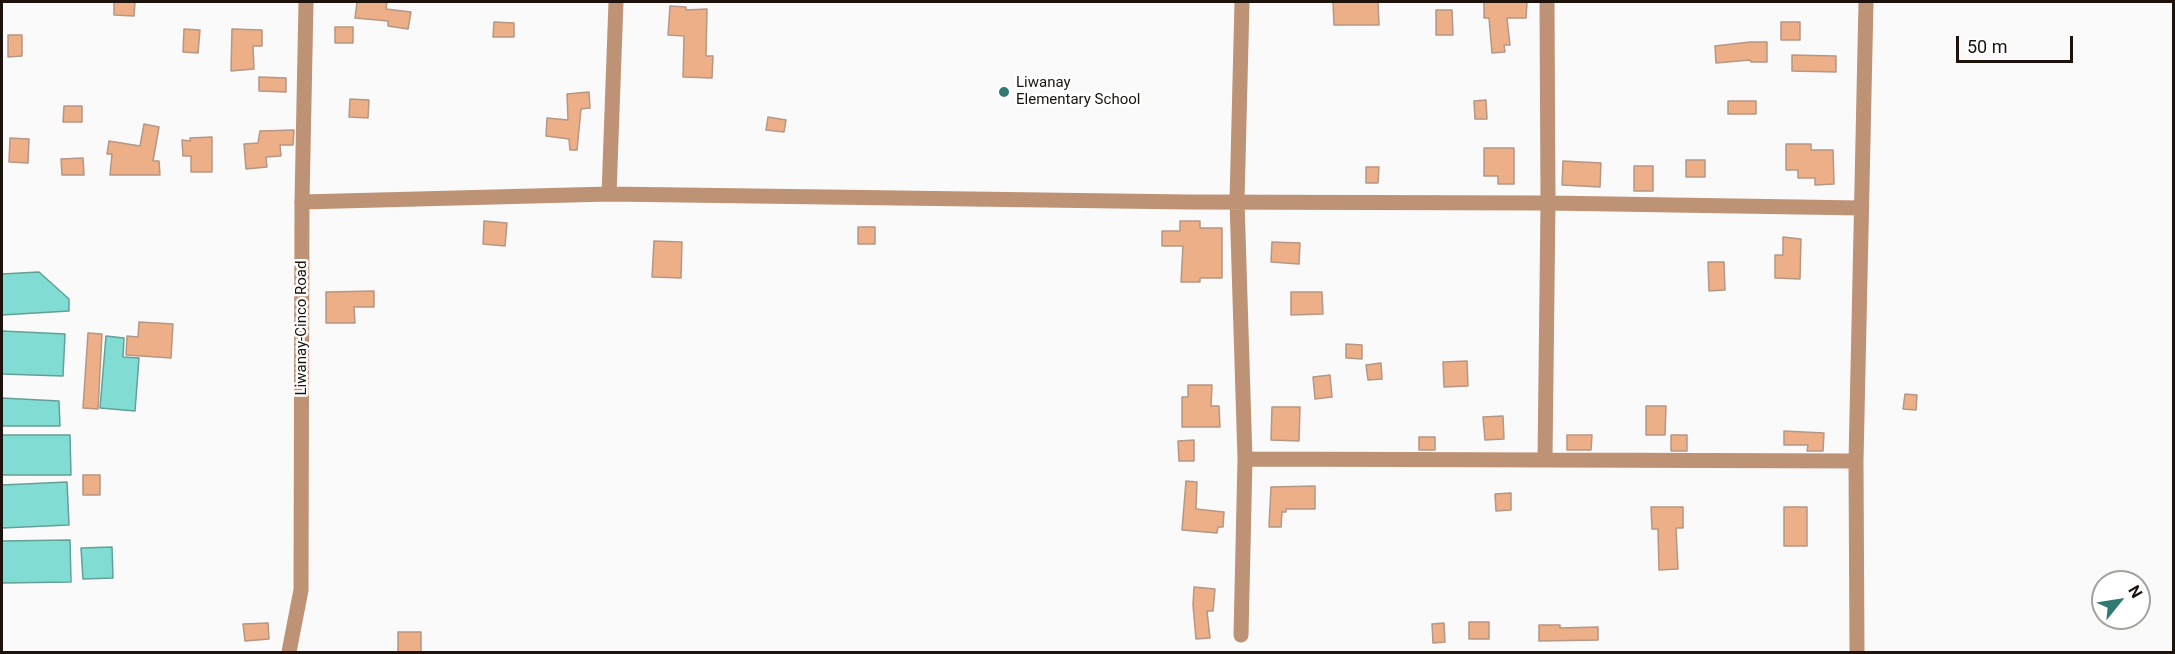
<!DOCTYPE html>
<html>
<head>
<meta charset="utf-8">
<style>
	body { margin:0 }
	#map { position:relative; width:2175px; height:654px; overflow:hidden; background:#fafafa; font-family:Roboto,sans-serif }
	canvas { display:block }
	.frame { position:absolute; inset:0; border:3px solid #1d130c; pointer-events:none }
	.north { position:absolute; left:2091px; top:570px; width:60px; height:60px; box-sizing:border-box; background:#fff; border:2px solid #a5a19e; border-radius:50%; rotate:60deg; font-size:16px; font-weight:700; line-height:24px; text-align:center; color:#1d130c }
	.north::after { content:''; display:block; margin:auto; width:21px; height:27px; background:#327973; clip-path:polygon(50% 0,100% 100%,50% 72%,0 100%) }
	.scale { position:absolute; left:1956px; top:36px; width:117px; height:27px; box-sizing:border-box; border:3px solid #1d130c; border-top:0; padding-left:8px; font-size:18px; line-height:21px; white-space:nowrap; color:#1d130c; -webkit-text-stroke:4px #fff; paint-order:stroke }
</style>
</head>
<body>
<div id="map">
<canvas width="2175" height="654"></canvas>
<div class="frame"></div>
<div class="north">N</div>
<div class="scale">50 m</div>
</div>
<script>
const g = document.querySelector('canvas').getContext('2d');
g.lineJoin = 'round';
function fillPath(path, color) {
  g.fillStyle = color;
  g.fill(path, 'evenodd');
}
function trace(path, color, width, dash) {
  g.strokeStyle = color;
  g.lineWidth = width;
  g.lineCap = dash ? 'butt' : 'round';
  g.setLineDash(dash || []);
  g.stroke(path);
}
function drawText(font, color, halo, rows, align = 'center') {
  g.font = font + ' Roboto,sans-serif';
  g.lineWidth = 5;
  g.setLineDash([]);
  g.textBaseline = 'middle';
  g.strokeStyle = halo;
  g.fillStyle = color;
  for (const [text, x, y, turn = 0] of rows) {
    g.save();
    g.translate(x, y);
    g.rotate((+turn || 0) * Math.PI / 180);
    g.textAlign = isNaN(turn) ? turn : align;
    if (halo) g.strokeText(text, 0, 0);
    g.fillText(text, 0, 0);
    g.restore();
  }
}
const water = new Path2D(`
	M39 272 69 299V311L2 315V274Z
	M2 331 65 334 63 376 2 374Z
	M106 336 124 338 123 357 139 358 135 411 100 408Z
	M2 398 59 401 60 426H2Z
	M2 435H70L71 475H2Z
	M67 482 69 525 2 528V485Z
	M70 540 71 582 2 583V541Z
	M112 547 113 578 83 579 81 548Z`);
fillPath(water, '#81ddd3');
trace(water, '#63a097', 1.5);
const building = new Path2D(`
	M114 2H135L134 16 114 15Z
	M357 2H387L386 9 411 12 408 29 388 26V21L355 18Z
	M1333 2H1378L1379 25H1334Z
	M1484 2H1527L1526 18H1507L1510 45H1504L1505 52 1492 53 1489 18H1484Z
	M670 6 686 7V10L707 9 706 56H713L712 78 683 77 684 36 668 35Z
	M1436 10H1452L1453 35H1436Z
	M494 22 514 23V37H493Z
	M1781 22H1800V40H1781Z
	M335 27H353V43H335Z
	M184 29 200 30 198 53 183 52Z
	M232 29 262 30V46H253L254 69 231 71Z
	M8 35H22V56L8 57Z
	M1750 42H1767V62H1751L1750 60 1716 63 1715 46Z
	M1792 55 1836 56V72L1792 71Z
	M259 77 286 78V92L259 91Z
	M589 92 590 108 581 109 577 150H570L569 139 546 136 547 118 568 120 567 94Z
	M350 99 369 100 368 118 349 117Z
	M1486 100 1487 119H1475L1474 101Z
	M1728 101H1756V114H1728Z
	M64 106H82V122H63Z
	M768 117 786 120 784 132 766 130Z
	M144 124 159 127 153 161H159L160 175H110L112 154H107L109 141 140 146Z
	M294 130 293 145H280L281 156 266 157 267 167 246 169 244 144 258 143 260 131Z
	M212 137V172H191V156H183L182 140 190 141V138Z
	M10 138 29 139 28 163 9 162Z
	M1786 144H1811V150H1833L1834 184 1815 185V178H1798V170H1786Z
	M1484 148H1514V184H1498V176H1484Z
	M83 158 84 175H62L61 159Z
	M1686 160H1705V177H1686Z
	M1563 161 1601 163 1600 187 1562 185Z
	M1634 166H1653V191H1634Z
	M1366 167H1379L1378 183H1366Z
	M484 221 507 223 505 246 483 244Z
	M1180 221H1200V228H1222V278H1200V282H1181L1183 246H1162V231H1180Z
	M858 227H875V244H858Z
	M1783 237 1801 239 1800 279 1775 278V255H1783Z
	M654 241 682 242 681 278 652 277Z
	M1272 242 1300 243 1299 264 1271 262Z
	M1708 262H1724L1725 290 1709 291Z
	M374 291V307H354L355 323H326V292Z
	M1291 292H1322L1323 314 1291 315Z
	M139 322 173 324 171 358 126 355 127 336 138 337Z
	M88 333 102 334 98 409 83 408Z
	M1346 344 1362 345V359L1346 358Z
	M1467 361 1468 386 1444 387 1443 362Z
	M1381 363 1382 379 1368 380 1366 365Z
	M1330 375 1332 397 1315 399 1313 377Z
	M1188 385H1212L1211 406H1219L1220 427H1182V397H1188Z
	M1905 394 1917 395 1916 410 1903 409Z
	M1646 406H1666L1665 435H1646Z
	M1272 407H1300L1299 441 1271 440Z
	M1503 416 1504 439 1485 440 1483 417Z
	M1784 431 1824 433 1823 451H1807L1808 445H1784Z
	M1567 435H1592L1591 450H1567Z
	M1671 435H1687V451H1671Z
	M1419 437H1435V450H1419Z
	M1194 440V461H1179L1178 441Z
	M83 475H100V495H83Z
	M1186 481 1197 482 1196 509 1224 512 1223 527H1218L1217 533 1182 530Z
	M1315 486V509H1286V512H1282L1281 527H1269L1271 487Z
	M1511 493V510L1496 511 1495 494Z
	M1651 507H1683V528H1676L1678 569 1659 570 1658 529H1652Z
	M1784 507H1807V546H1784Z
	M1194 587 1215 589 1213 611H1207L1210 638 1196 639 1193 605Z
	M1469 622H1489V639H1469Z
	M268 623 269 639 245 641 243 624Z
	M1444 623 1445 642 1433 643 1432 624Z
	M1539 625H1560V628L1598 627V640L1539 641Z
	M398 632H421V652H398Z`);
fillPath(building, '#edaf88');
trace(building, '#b59784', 1.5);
trace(new Path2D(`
	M609 194 616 2
	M302 202 609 194 1188 202 1548 203 1861 208
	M1245 459 1856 461
	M1545 460 1548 203 1547 2
	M1241 635 1245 459 1237 201 1242 2
	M1857 652 1856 461 1866 2`), '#be9275', 15);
trace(new Path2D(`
	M289 652 301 590 302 202 306 2`), '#be9275', 15);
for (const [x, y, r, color] of [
	[1004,92,6,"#327973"]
]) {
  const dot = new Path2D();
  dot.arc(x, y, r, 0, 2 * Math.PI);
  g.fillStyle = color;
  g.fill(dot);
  trace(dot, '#fff', 2);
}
drawText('15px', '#1d130c', '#fff', [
	["Liwanay",1016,83],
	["Elementary School",1016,100]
], 'left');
drawText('15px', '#1d130c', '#fff', [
	["Liwanay-Cinco Road",302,328,-90]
]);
</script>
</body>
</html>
